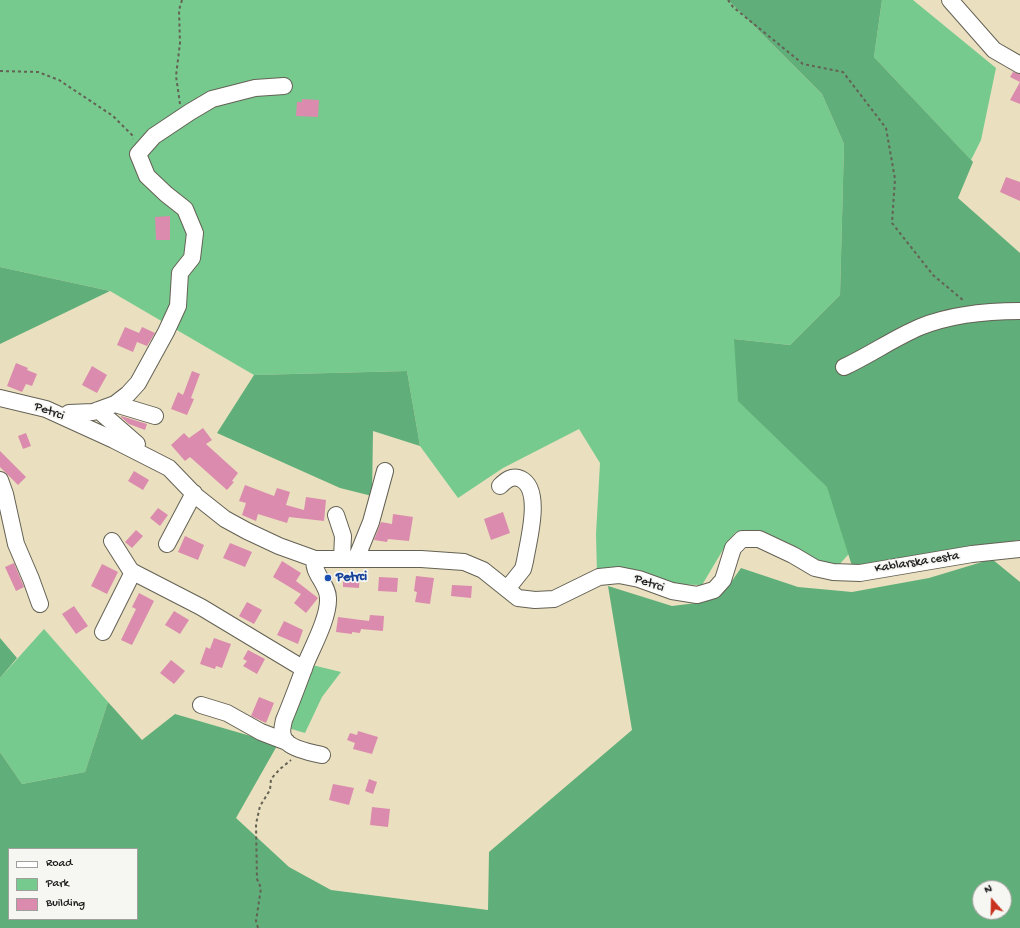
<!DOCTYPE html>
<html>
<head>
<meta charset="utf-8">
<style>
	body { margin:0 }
	#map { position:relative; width:1020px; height:928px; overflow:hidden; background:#eae0bf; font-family:"Gochi Hand",sans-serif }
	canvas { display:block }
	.legend { position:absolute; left:8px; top:848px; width:130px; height:72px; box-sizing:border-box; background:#f6f6f2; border:1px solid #9f9f9c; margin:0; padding:5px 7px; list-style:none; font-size:12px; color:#1c1c1c }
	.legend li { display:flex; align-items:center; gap:8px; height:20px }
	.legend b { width:20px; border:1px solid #9f9f9c }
	.north { position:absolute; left:972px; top:880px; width:40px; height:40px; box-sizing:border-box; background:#f6f6f2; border:1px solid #9f9f9c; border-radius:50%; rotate:340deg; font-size:11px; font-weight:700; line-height:16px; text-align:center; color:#1c1c1c }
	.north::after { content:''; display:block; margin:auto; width:14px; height:18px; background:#c8321e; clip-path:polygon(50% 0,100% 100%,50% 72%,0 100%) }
</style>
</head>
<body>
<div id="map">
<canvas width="1020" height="928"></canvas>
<ul class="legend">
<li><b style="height:5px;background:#fff"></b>Road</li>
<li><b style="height:11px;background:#76ca8e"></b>Park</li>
<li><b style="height:11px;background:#db8bad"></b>Building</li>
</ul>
<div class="north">N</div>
</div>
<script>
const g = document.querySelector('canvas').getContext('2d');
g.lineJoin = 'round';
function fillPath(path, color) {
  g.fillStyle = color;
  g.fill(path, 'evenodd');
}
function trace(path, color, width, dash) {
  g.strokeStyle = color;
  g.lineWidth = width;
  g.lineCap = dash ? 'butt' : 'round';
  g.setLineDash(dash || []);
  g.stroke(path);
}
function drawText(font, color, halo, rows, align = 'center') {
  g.font = font + ' "Gochi Hand",sans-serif';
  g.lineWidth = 3.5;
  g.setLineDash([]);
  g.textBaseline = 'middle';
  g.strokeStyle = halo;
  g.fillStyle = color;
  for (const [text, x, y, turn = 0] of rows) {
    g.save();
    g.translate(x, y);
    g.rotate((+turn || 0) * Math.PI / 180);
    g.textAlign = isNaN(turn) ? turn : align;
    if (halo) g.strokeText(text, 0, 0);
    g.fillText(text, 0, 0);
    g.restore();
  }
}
fillPath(new Path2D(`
	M0 0H728L822 94 844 144 840 295 790 345 734 339 879 521 837 567 806 558 780 540 736 532 727 543 702 585 664 584 597 574 596 534 600 463 579 429 503 468 458 498 420 446 407 371 254 375 110 291 0 267Z
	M882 0H913L996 68 981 140 971 160 874 57Z
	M44 629 108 702 85 772 22 784 0 752V678Z
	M312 665 341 672 322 697 305 733 288 728Z`), '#76ca8e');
fillPath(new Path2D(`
	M728 0H882L874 57 973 162 958 198 1020 253V540L852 566 827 487 738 401 734 339 790 345 840 295 844 144 822 94Z
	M0 267 110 291 0 344Z
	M407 371 420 446 373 431 372 496 340 488 217 433 254 375Z
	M992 559 1020 582V928H0V752L22 784 85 772 108 702 142 740 175 714 278 744 236 818 289 867 331 890 488 910 489 852 632 730 608 586 672 606 705 602 727 588 741 568 798 587 852 592 929 578ZM9 849H137V919H9ZM980 888H1004V912H980Z
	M0 638 17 658 0 678Z`), '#60ae79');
fillPath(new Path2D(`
	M1013 72 1020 74V104L1010 100 1020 82 1010 77Z
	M302 99 319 100 318 117 296 116 297 102H302Z
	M1006 177 1020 182V201L1000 192Z
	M170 216V240H156L155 217Z
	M125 327 139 333 142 327 155 333 147 346 137 342 133 352 117 345Z
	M16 363 28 368 27 370 37 374 32 386 26 384 22 392 7 386Z
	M92 366 107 375 97 393 82 385Z
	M192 371 200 374 191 398 194 399 187 415 171 409 178 392 183 395Z
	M121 416 147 424 145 430 129 424 121 417Z
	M203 428 212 440 206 444 238 473 232 481 234 482 227 490 190 457 185 461 171 445 184 433 189 438Z
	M26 433 31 446 23 449 18 436Z
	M0 451 26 477 18 485 0 467Z
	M134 471 149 480 143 490 128 481Z
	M245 485 274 496 277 488 290 492 286 505 304 510 306 497 326 500 324 521 289 517 287 523 258 514 256 521 242 515 246 503 239 501Z
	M158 508 168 515 160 526 150 518Z
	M503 512 510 533 491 540 484 519Z
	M393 514 413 517 409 541 388 539 387 542 374 540 381 522 392 524Z
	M136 530 143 536 132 548 125 542Z
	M185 536 204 545 198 560 178 552Z
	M230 543 252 552 245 567 223 558Z
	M282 561 301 573 296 581 318 598 306 613 294 603 301 594 273 577Z
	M14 563 24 587 16 591 5 567Z
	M102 564 118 572 107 594 91 586Z
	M343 574 360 575 359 588 343 587Z
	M416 576 434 578 430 604 415 602 417 592 414 591Z
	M379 577 398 578 397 592 378 591Z
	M452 585 472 586 471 598 451 596Z
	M139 593 154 601 132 645 121 640 136 609 132 607Z
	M247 602 262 610 254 624 239 616Z
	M74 606 88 626 76 634 62 614Z
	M174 611 189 620 180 634 165 625Z
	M370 615 384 616 383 631 361 629 360 633 352 632V634L336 632 338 617 369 621Z
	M284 621 303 630 298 644 277 635Z
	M214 638 231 644 222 668 216 666 215 669 200 664 206 647 210 649Z
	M248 650 265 659 257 674 243 666 247 661 243 659Z
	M171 660 185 671 174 684 160 673Z
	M259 697 274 703 266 723 251 716Z
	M358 731 378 737 372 754 353 749 355 743 347 740 350 733 357 735Z
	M369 779 377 782 373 794 365 791Z
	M333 784 354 788 349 805 329 800Z
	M372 807 390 809 388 827 370 825Z`), '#db8bad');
const minor = new Path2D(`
	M950 0 994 50 1020 65
	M844 367C870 355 894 338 920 327 952 314 986 311 1020 311
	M0 398 46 409 114 440 169 468 196 496 225 519 247 531 279 546 315 559H421L464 562 483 570 518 598 535 600 554 599 599 577 619 575 639 579 672 591 697 595 714 590 723 580 733 548 742 539H759L793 555 815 568 833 572 860 573 972 554 1020 549
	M115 404 155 416
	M98 410 137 444
	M64 417 69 413 93 412 115 404 128 394 138 383 166 332 178 306 180 273 192 258 195 233 185 209 166 194 147 176 138 154 154 136 190 112 212 99 255 88 284 86
	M0 480 5 494 16 544 31 579 40 604
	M500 486C506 480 512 475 521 479 543 490 528 542 525 561L523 569 507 589
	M336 515 343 536 342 559
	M112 541 131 571 201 607 304 669
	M167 544 194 493
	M315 559C311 572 328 584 328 598 329 617 313 646 306 663 299 682 292 701 284 720 283 725 281 731 283 736 286 748 312 753 322 755
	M356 559 371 522 385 471
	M103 632 133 572
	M201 705 227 713 261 732 287 742`);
trace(minor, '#646155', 18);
trace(new Path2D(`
	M728 0 733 7 803 64 843 72 886 128 895 179 892 223 933 275 964 301
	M0 71 38 72 59 80 113 116 132 135 133 139
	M180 104 176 76 180 43 179 10 182 0
	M258 928 256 921 261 888 257 879 256 824 260 806 270 790 271 779 280 769 291 760`), '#646155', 2, [3, 3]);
trace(minor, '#fff', 16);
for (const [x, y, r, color] of [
	[328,578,4,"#1a4fb4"]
]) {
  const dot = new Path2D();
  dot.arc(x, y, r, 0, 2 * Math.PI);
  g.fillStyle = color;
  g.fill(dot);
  trace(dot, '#f6f6f2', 1.5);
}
drawText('13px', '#1c1c1c', '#f6f6f2', [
	["Petrci",49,412,20],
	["Kablarska cesta",917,563,-9],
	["Petrci",649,584,19]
]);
drawText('bold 13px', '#164399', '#f6f6f2', [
	["Petrci",336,578]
], 'left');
</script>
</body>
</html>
